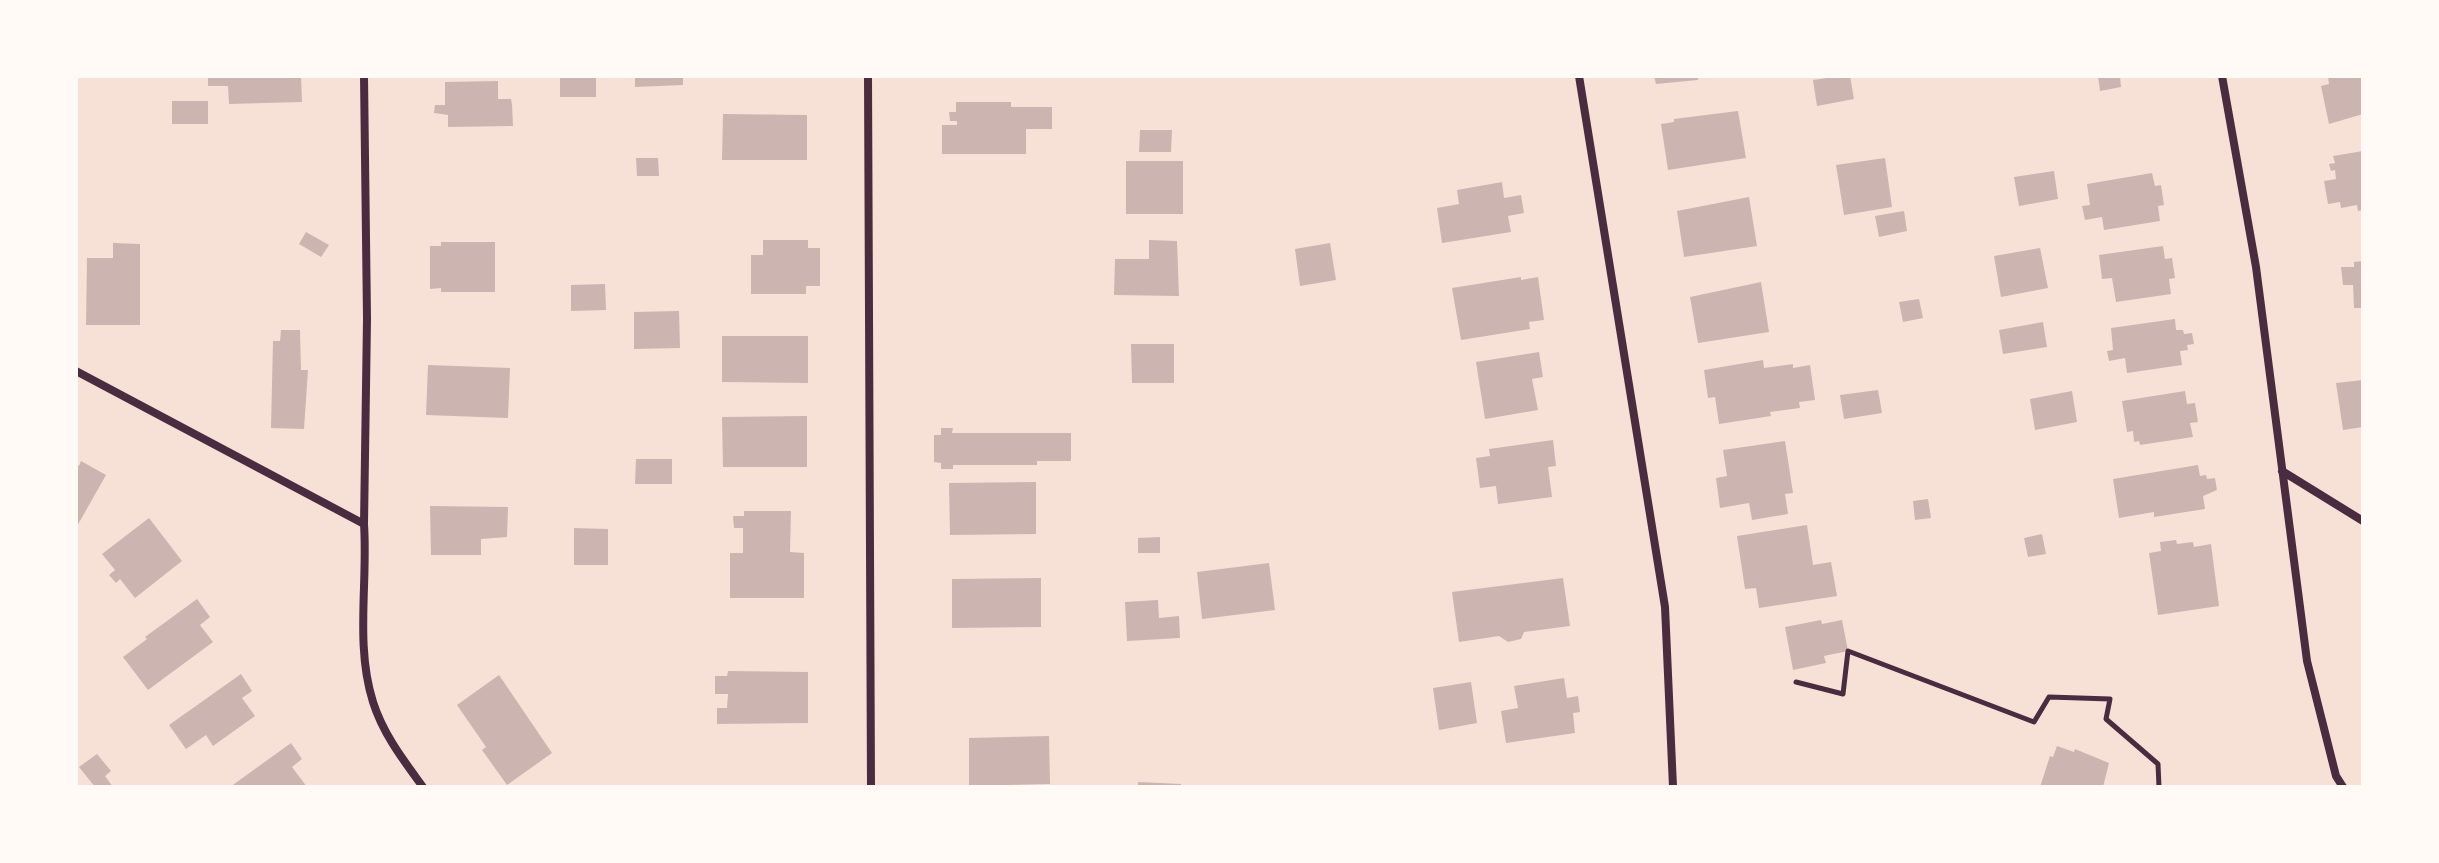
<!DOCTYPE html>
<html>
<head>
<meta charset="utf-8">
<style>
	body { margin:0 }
	#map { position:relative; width:2439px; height:863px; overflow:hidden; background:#f7e1d7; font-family:"Nunito Sans",sans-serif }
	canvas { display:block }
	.frame { position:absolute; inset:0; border:78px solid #fffaf5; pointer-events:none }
</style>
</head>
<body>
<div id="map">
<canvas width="2439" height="863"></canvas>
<div class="frame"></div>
</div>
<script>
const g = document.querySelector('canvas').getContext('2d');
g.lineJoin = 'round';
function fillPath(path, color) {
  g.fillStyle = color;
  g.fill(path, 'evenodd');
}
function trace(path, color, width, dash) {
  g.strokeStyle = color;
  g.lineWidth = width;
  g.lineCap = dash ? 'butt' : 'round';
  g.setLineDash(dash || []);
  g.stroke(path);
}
fillPath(new Path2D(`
	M208 76H301L302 102 229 104 228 86H208Z
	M560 76H596V97H560Z
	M635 76H683V85L635 87Z
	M1654 76H1698V80L1656 84Z
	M1840 76H1850L1854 99 1817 106 1813 80Z
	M2098 76H2120L2121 87 2100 91Z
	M2328 76H2363V114L2329 124 2321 86 2329 84Z
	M498 81V99H511L512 104 513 126 448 127V115L434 113 435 105H445V82Z
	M172 101H208V124H172Z
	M956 102H1011V107H1052V129H1026V154H942V125H957V121H950L949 112H956Z
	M1738 111 1746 158 1668 170 1661 124 1674 122V119Z
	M723 114 807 115V160H722Z
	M1140 130H1172L1171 152H1139Z
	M2363 151V210L2358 211 2357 205 2341 208 2340 202 2328 204 2324 181 2336 179 2335 170 2331 171 2329 164 2335 163 2333 156Z
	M636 158H658L659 176H637Z
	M1885 158 1892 207 1844 215 1836 165Z
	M1126 161H1183V214H1126Z
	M2054 171 2058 199 2019 206 2014 177Z
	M2152 173 2155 186 2161 185 2164 205 2158 206 2160 221 2104 230 2102 217 2085 220 2082 206 2090 205 2087 184Z
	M1502 182 1504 198 1521 195 1524 213 1508 216 1511 232 1442 243 1437 208 1459 204 1457 190Z
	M1749 197 1757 246 1684 257 1677 211Z
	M1904 211 1907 231 1879 237 1875 216Z
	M306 232 329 245 321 257 299 244Z
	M763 240H808V248H820V286H806V294H751V255H763Z
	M1149 240 1177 241 1179 296 1114 295 1115 259H1149Z
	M441 242H495V292H441V288L430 289V246H441Z
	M113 243 140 244V325H86L87 258H113Z
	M1330 243 1336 280 1300 286 1295 249Z
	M2163 246 2165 259 2172 258 2175 278 2169 279 2171 294 2116 302 2112 278 2102 279 2099 255Z
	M2040 248 2048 288 2001 297 1994 256Z
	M2363 261V308H2354L2353 285H2343L2341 267H2354V262Z
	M1521 277V280L1538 277 1544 320 1529 322 1530 329 1461 340 1452 288Z
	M1761 282 1769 332 1698 343 1690 297Z
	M605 284 606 310 571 311V285Z
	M1919 299 1923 318 1903 322 1899 302Z
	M679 311 680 348 634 349V312Z
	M2175 319 2176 330H2183L2184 334 2192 333 2194 344 2187 345 2188 350 2180 351 2182 365 2127 373 2125 358 2109 361 2107 351 2113 350 2111 328Z
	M2043 322 2047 347 2003 354 1999 330Z
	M281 330H300L301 370H308L304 429 271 428 273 341H280Z
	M722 336H808V383L722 382Z
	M1131 344H1174V383H1132Z
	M1539 352 1543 377 1532 379 1538 410 1485 419 1476 362Z
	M1763 360 1764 368 1793 364V368L1810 365 1815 400 1799 402 1800 408 1770 412 1771 416 1719 424 1715 397 1708 398 1704 370Z
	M428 365 510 368 508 418 426 415Z
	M2363 380V427L2343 430 2336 383Z
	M1878 390 1882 413 1844 419 1840 395Z
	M2072 391 2077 422 2035 430 2030 399Z
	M2185 391 2187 404 2195 403 2198 422 2190 423 2193 437 2140 445 2139 441 2134 442 2133 431 2127 432 2122 401Z
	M807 416V467H723L722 417Z
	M941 428H953L952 433H1071V461H1037V465H953V469H941V463L934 462V435H941Z
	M1553 440 1556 466 1548 467 1552 497 1498 504 1496 486 1480 488 1476 458 1490 456 1489 449Z
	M1785 441 1793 493 1785 494 1788 514 1752 520 1749 503 1720 508 1716 478 1727 476 1723 450Z
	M636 459H672V484H635Z
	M81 461 106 475 76 528V464L79 466Z
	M2198 465 2200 476 2206 475 2207 479 2215 478 2217 490 2203 496 2205 509 2154 517V512L2119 518 2113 479Z
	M1036 482V534L950 535 949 483Z
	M1928 499 1931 518 1915 520 1913 501Z
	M430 506 508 507 507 537 481 539V555H431Z
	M744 511H791L790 552 804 553V598H730V553H743V528H734L733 516H744Z
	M149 518 182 561 135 598 120 579 116 583 109 575 115 570 102 554Z
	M1807 525 1813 565 1831 562 1837 596 1759 608 1756 588 1745 589 1737 536Z
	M574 528 608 529V565H574Z
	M2042 534 2046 554 2028 557 2024 538Z
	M1160 537V553H1138V538Z
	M2176 540 2177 544 2193 542 2194 547 2211 544 2219 606 2158 615 2149 553 2161 551 2160 542Z
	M1269 563 1275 610 1202 619 1197 572Z
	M1041 578V627L952 628V579Z
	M1563 578 1570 626 1524 632 1521 639 1508 642 1499 636 1459 642 1452 592Z
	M197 599 210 617 200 625 213 642 148 690 123 657 147 639 145 637Z
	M1158 600 1159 618 1179 616 1180 638 1127 641 1125 602Z
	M1821 620 1822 624 1842 620 1848 651 1824 656 1826 663 1793 670 1785 627Z
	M728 671 808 672V723L717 724V708H727L728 694H715V676H727Z
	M241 674 252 691 242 698 255 716 213 746 206 735 186 749 169 725Z
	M499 675 552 753 507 785 482 750 486 747 457 705Z
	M1564 678 1567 698 1578 696 1580 712 1573 713 1575 733 1506 743 1501 711 1518 708 1514 686Z
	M1471 682 1477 723 1439 730 1433 688Z
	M1049 736 1050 784 969 786V738Z
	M291 743 302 759 292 767 307 787H230Z
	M2057 746 2074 752 2075 749 2109 763 2103 787H2040L2050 756 2053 757Z
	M97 754 111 771 105 776 113 787H95L79 767Z
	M1138 782 1181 784V787H1138Z`), '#ccb4b1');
trace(new Path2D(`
	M1796 682 1843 694 1848 651 2034 722 2049 697 2110 699 2106 719 2158 764 2159 787`), '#4a2c40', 5);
trace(new Path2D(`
	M868 76 871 787
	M1579 76 1665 607 1673 787
	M2222 76 2256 267 2307 661 2336 776 2343 787
	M76 371 364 524C368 583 355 645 373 702 383 734 404 761 423 787
	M2282 471 2363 521
	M364 524 367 319 364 76`), '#4a2c40', 8);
</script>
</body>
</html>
